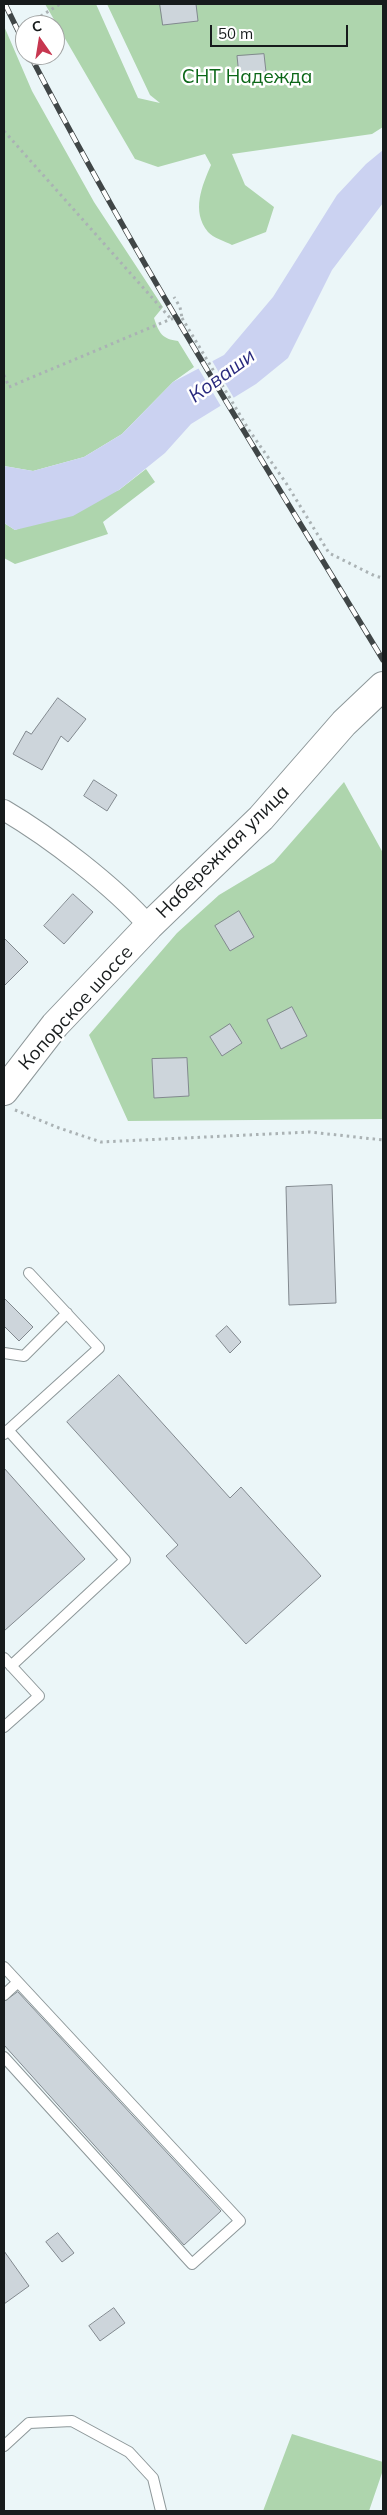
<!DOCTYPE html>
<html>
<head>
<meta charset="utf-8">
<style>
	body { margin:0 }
	#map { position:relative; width:387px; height:2515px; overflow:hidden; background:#ebf6f8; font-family:Mulish,sans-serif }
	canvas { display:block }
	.frame { position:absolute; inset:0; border:5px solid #171b1c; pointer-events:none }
	.north { position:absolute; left:15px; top:15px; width:50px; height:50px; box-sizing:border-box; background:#fff; border:1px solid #a2a4a4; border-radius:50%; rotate:347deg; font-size:14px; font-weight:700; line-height:20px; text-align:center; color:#171b1c }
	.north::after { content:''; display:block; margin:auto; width:18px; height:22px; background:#c73750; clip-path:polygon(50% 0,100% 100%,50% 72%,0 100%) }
	.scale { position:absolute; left:210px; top:25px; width:138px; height:22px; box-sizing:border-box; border:2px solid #171b1c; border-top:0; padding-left:6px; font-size:15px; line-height:18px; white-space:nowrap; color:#171b1c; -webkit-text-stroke:4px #fff; paint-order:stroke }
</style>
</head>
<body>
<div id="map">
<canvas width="387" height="2515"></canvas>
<div class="frame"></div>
<div class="north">С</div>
<div class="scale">50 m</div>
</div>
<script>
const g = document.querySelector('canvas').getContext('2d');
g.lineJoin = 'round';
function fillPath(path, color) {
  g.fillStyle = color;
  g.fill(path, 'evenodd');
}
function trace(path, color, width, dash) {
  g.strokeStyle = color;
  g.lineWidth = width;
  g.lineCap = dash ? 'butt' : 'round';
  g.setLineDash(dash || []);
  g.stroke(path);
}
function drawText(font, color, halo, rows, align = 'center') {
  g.font = font + ' Mulish,sans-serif';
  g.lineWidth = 5;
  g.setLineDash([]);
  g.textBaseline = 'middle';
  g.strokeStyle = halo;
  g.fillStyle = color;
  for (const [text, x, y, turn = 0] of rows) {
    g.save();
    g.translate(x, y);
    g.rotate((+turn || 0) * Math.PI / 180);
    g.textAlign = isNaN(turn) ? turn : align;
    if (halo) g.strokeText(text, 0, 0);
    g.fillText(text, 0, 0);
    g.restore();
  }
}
fillPath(new Path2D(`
	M45 4H96L138 98 160 103 150 95 107 4H383V127L372 134 232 154 245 185 274 207 266 232 232 245C225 241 213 238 208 232 191 211 202 186 211 165L205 154 158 167 135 159Z
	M4 26 32 91 94 202 163 307 154 318C159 333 162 339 178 341L194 367 173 382 122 434 84 457 33 471 4 466Z
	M146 469 155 482 103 522 108 534 15 564 4 558V523L15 530 119 490Z
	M344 782 383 853V1119L128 1121 89 1035 177 933 219 895 274 862Z
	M292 2434 383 2462V2470L369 2511H263Z`), '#aed5ad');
fillPath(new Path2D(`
	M383 150V203L332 270 288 358 256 384 191 424 165 453 119 490 73 516 15 530 4 523V466L33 471 84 457 122 434 173 382 224 355 273 297 337 195 366 164Z`), '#cbd2f1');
fillPath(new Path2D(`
	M211 359 235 400 222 408 197 366Z`), '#ebf6f8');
const building = new Path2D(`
	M160 4H196L198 21 163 25Z
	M264 54 266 72 239 75 237 56Z
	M58 698 86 719 68 742 61 736 42 770 13 754 26 731 31 734Z
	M94 780 117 795 107 811 84 796Z
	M73 894 93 912 64 944 44 926Z
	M239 911 254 937 230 951 215 926Z
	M4 938 28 962 4 986Z
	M292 1007 307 1036 281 1049 267 1020Z
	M230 1024 242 1043 222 1056 210 1037Z
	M187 1058 189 1096 154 1098 152 1059Z
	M332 1185 336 1303 289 1305 286 1187Z
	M4 1298 33 1327 19 1341 4 1326Z
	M227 1326 241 1342 230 1353 216 1336Z
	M119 1375 230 1498 241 1487 321 1576 246 1644 166 1556 178 1545 67 1422Z
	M4 1468 85 1559 4 1631Z
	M18 1992 221 2211 184 2245 4 2045V2002Z
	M58 2233 74 2253 62 2262 46 2242Z
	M4 2251 29 2286 4 2304Z
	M114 2308 125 2323 100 2341 89 2326Z`);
fillPath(building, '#cdd5db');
trace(building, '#82898f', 1);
const service = new Path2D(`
	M4 1353 24 1356 67 1313
	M8 1430 125 1560 11 1666
	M4 1434 99 1348 29 1273
	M4 1658 39 1696 4 1727
	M4 1967 240 2221 192 2264 4 2057
	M4 1995 18 1982
	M4 2446 29 2423 72 2421 129 2452 153 2478 161 2511`);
const minor = new Path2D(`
	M4 810C50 837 114 886 149 926`);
const secondary = new Path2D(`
	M4 1091 55 1025 149 926 261 818 344 723 383 686`);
trace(service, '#8d9799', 12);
trace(minor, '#8d9799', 22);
trace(secondary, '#8d9799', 30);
trace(new Path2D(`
	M23 24 33 21 60 4
	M4 131 171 319
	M182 318 249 430 286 483 329 553 375 576 383 578
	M4 375 9 387 171 319 182 318 180 307 174 297
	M15 1110 59 1128 101 1142 310 1132 383 1140`), '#aab2b4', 3, [2.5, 4]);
trace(service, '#fff', 10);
trace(minor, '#fff', 20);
trace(secondary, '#fff', 28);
const rail = new Path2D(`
	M5 4 25 45
	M30 55C137 262 263 461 383 660`);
trace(rail, '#404647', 5.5);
trace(rail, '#fff', 4, [11]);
drawText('19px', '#0b6717', '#fff', [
	["СНТ Надежда",247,77]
]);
drawText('19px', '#171b1c', '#fff', [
	["Набережная улица",223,852,-45],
	["Копорское шоссе",76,1008,-48]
]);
drawText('italic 20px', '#29297e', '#fff', [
	["Коваши",222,376,-36]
]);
</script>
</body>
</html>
